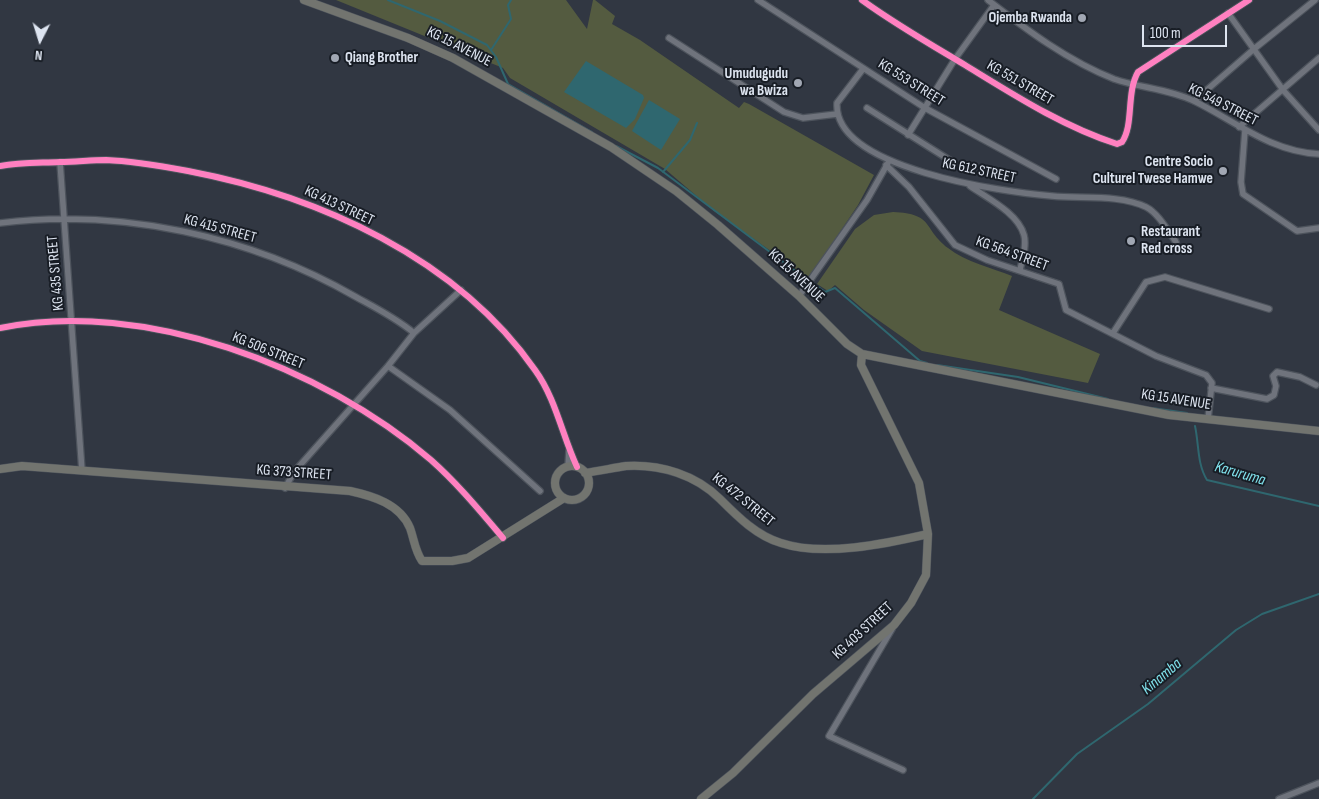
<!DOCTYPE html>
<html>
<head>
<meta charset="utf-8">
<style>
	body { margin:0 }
	#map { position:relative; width:1319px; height:799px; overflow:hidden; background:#313742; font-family:"Sofia Sans Condensed",sans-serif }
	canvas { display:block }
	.north { position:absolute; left:15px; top:15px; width:50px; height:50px; -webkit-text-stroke:4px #181d25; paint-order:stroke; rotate:185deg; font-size:14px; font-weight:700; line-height:20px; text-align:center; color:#dde4f0 }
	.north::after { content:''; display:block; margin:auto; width:18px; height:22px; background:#dde4f0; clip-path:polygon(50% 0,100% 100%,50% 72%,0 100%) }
	.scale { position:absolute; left:1142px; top:25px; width:85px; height:22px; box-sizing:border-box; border:2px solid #dde4f0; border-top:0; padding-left:6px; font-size:15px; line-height:18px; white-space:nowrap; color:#dde4f0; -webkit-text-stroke:4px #181d25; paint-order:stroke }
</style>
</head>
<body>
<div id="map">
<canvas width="1319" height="799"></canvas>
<div class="north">N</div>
<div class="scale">100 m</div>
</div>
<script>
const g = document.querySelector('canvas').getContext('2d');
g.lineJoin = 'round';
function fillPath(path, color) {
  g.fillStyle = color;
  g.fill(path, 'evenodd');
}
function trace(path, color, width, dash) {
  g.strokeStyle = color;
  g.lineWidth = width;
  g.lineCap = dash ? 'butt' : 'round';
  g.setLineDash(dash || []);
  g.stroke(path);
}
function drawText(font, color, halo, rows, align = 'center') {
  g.font = font + ' "Sofia Sans Condensed",sans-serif';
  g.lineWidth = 4;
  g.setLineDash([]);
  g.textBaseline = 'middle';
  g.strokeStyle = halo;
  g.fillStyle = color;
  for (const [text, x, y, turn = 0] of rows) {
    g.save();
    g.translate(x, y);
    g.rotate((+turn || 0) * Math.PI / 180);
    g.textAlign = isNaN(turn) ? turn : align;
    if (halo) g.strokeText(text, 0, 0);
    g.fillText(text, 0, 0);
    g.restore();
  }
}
fillPath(new Path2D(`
	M336 0H566L587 29 593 0H595L615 16 612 24 640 40 739 108 744 102 749 104 874 175 858 205 809 278 714 211 665 169 510 78 503 68Z
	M893 212C935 214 922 228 948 248 966 262 992 268 1012 276L999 310 1100 354 1088 383 922 351 864 310 835 285 828 291 817 284 855 229 874 215Z`), '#545b40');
fillPath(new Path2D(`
	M586 61 643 95 644 98 635 119 626 128 564 92Z
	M649 100 680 119 661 150 632 131Z`), '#2f676f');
trace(new Path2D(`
	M388 0 440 21 487 45 496 57 508 84 592 132
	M491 50 511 19 508 5 511 0
	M616 146 658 168 806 279
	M663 172 690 140 697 123
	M814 284 825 292 835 288 920 361 927 363
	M937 365 1018 377 1108 399
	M1152 408 1187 413
	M1195 426C1199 444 1197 464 1207 480L1319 506
	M1033 799 1077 754 1148 704 1236 630 1262 614 1319 594`), '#2f676f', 2);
const minor = new Path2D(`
	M758 0 925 108 1056 179
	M862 0C895 24 930 44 965 65 1014 95 1062 126 1117 144L1122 142C1134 125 1126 93 1138 72L1249 0
	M988 0C1027 30 1068 61 1114 79 1140 88 1169 89 1194 101 1235 121 1271 152 1319 154
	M1228 13 1283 90 1319 130
	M669 38 784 112 803 118 837 114
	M863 69 837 103C833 169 1003 192 1052 196 1082 199 1119 194 1146 207 1158 213 1168 231 1176 242
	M1194 101 1254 49 1315 0
	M867 108 951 161
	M1239 127 1319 58
	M1245 130 1241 182 1243 194 1297 231 1319 228
	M908 135 955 59 994 5
	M60 162 82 471
	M886 165 909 187 955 245 987 260 1059 284 1066 310 1156 356 1206 375 1212 383 1208 419
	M0 166C20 162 40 163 60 162 75 162 91 160 106 160 134 161 161 166 188 171 319 196 457 258 535 370 556 399 562 435 577 467
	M970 186C987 198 1018 213 1024 235 1027 246 1022 260 1020 270
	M0 223C122 208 250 236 356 297 376 308 396 318 414 333
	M799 296 867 200 888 163
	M0 328C143 298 323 367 431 460 458 484 480 511 503 538
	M1113 333 1146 282 1165 277 1269 309
	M388 366 450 410 540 491
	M1211 388 1267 399 1274 395 1276 386 1273 376 1277 372 1300 377 1316 385
	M568 467 569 451
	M285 488 294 472 388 366 414 333 461 290
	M892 629 829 736 903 770
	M1279 799 1319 783`);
const major = new Path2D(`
	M304 0 408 38 453 58 611 147 676 191 718 225 799 296 847 344 862 354 1169 415 1319 431
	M555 483a17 17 0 1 1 34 0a17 17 0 1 1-34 0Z
	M0 469 22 466 350 491C373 496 400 504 410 528 414 539 415 551 422 561H452L468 558 564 498
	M585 473C599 471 613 468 626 466 661 464 696 475 720 499 738 517 757 536 781 543 823 557 885 544 928 534
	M701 799 733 773 813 694 894 625 911 603 926 575 928 534 919 483 861 365 862 354`);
trace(minor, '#4d535c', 8);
trace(major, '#4d535c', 9);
trace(minor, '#6f737c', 5.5);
trace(major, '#72746f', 8);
trace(new Path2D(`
	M862 0C895 24 930 44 965 65 1014 95 1062 126 1117 144L1122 142C1134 125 1126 93 1138 72L1249 0
	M0 166C20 162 40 163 60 162 75 162 91 160 106 160 134 161 161 166 188 171 319 196 457 258 535 370 556 399 562 435 577 467
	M0 328C143 298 323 367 431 460 458 484 480 511 503 538`), '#ff80c0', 6);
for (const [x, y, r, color] of [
	[1082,18,5,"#a1a7b3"],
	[335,58,5,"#a1a7b3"],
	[798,83,5,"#a1a7b3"],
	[1223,171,5,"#a1a7b3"],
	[1131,241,5,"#a1a7b3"]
]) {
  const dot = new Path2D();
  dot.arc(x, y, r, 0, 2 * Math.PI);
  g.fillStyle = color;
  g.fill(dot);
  trace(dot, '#181d25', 2);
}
drawText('bold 15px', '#dde4f0', '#181d25', [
	["Ojemba Rwanda",1072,18],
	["Qiang Brother",345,58,"left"],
	["Umudugudu",788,74],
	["wa Bwiza",788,91],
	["Centre Socio",1213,162],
	["Culturel Twese Hamwe",1213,179],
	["Restaurant",1141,232,"left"],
	["Red cross",1141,249,"left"]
], 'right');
drawText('15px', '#dde4f0', '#181d25', [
	["KG 15 AVENUE",459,47,27],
	["KG 553 STREET",911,83,32],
	["KG 551 STREET",1020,83,30],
	["KG 549 STREET",1223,105,27],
	["KG 612 STREET",979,171,12],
	["KG 413 STREET",339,206,25],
	["KG 415 STREET",220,229,15],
	["KG 564 STREET",1012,254,20],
	["KG 435 STREET",56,273,-95],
	["KG 15 AVENUE",796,276,43],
	["KG 506 STREET",268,351,22],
	["KG 15 AVENUE",1176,400,9],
	["KG 373 STREET",294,473,4],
	["KG 472 STREET",743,500,39],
	["KG 403 STREET",863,631,-43]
]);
drawText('italic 16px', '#81e3ed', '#181d25', [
	["Karuruma",1240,474,16],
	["Kinamba",1162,677,-40]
]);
</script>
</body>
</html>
